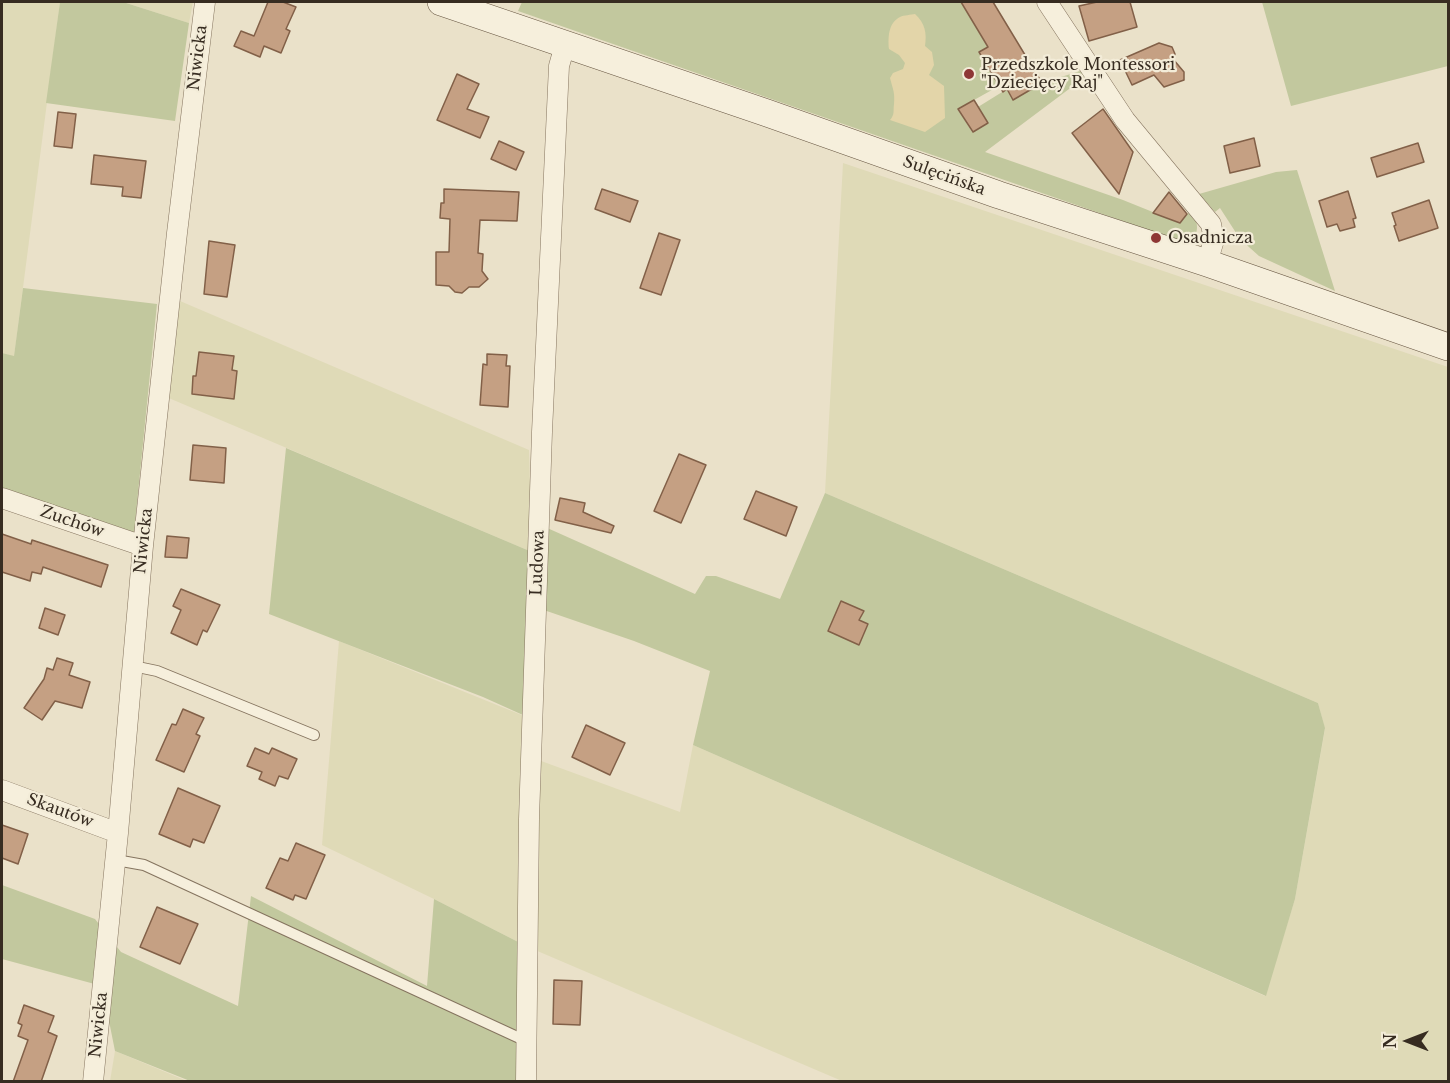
<!DOCTYPE html>
<html>
<head>
<meta charset="utf-8">
<style>
	body { margin:0 }
	#map { position:relative; width:1450px; height:1083px; overflow:hidden; background:#eae1c9; font-family:"Libre Baskerville",serif }
	canvas { display:block }
	.frame { position:absolute; inset:0; border:3px solid #372c21; pointer-events:none }
	.north { position:absolute; left:1378px; top:1011px; width:60px; height:60px; -webkit-text-stroke:4px #f3ecd8; paint-order:stroke; rotate:270deg; font-size:16px; font-weight:700; line-height:24px; text-align:center; color:#372c21 }
	.north::after { content:''; display:block; margin:auto; width:21px; height:27px; background:#372c21; clip-path:polygon(50% 0,100% 100%,50% 72%,0 100%) }
</style>
</head>
<body>
<div id="map">
<canvas width="1450" height="1083"></canvas>
<div class="frame"></div>
<div class="north">N</div>
</div>
<script>
const g = document.querySelector('canvas').getContext('2d');
g.lineJoin = 'round';
function fillPath(path, color) {
  g.fillStyle = color;
  g.fill(path, 'evenodd');
}
function trace(path, color, width, dash) {
  g.strokeStyle = color;
  g.lineWidth = width;
  g.lineCap = dash ? 'butt' : 'round';
  g.setLineDash(dash || []);
  g.stroke(path);
}
function drawText(font, color, halo, rows, align = 'center') {
  g.font = font + ' "Libre Baskerville",serif';
  g.lineWidth = 4.5;
  g.setLineDash([]);
  g.textBaseline = 'middle';
  g.strokeStyle = halo;
  g.fillStyle = color;
  for (const [text, x, y, turn = 0] of rows) {
    g.save();
    g.translate(x, y);
    g.rotate((+turn || 0) * Math.PI / 180);
    g.textAlign = isNaN(turn) ? turn : align;
    if (halo) g.strokeText(text, 0, 0);
    g.fillText(text, 0, 0);
    g.restore();
  }
}
fillPath(new Path2D(`
	M2 2H60L14 357 2 353Z
	M123 2H193L189 23Z
	M843 163 1448 367V1081H842L528 947 434 899 322 845 339 641 534 720 533 758 680 812 693 745 1265 996 1295 899 1325 729 1318 703 825 493Z
	M180 301 529 450 532 552 164 396Z
	M115 1051 187 1081H110Z`), '#dfdab7');
fillPath(new Path2D(`
	M60 2H123L189 23 175 121 46 103Z
	M522 2H961L988 47 980 52 999 86 958 109 972 132 988 123 978 107 1007 89 1014 99 1042 83 1080 71 1085 77 985 152 1123 200 1180 223 1191 210C1200 223 1201 242 1180 241L518 11Z
	M1262 2H1448V66L1291 106Z
	M1297 170 1335 291 1259 256 1240 239 1220 208 1215 212 1199 194 1276 172Z
	M23 288 157 304 134 533 2 490V353L14 356Z
	M286 448 532 552 545 527 695 594 706 576H716L780 599 825 493 1318 703 1325 728 1295 899 1266 996 693 745 710 671 634 641 538 608 534 720 483 697 269 614Z
	M2 885 95 919 121 952 238 1006 251 896 427 986 434 899 528 947 525 1081H190L115 1051 102 986 2 959Z`), '#c2c89e');
fillPath(new Path2D(`
	M915 14C925 23 927 33 925 46L932 52 934 65 929 75 944 86 945 118 925 132 890 120C895 114 893 112 894 104 895 92 893 90 890 78L893 73 903 69 905 63 899 55 889 49C888 38 888 23 900 17 904 15 911 15 915 14Z`), '#e3d5a9');
const building = new Path2D(`
	M268 2H283L296 7 286 29 290 31 281 53 264 46 260 57 234 46 241 31 254 36Z
	M961 2H993L1042 83 1013 100 1007 89 1003 92 979 52 988 47Z
	M1097 2H1130L1137 27 1089 41 1079 6Z
	M1159 43 1172 47 1175 54 1173 59 1184 72V80L1164 87 1154 75 1132 85 1120 60Z
	M457 74 479 84 467 109 489 117 480 138 437 120Z
	M974 100 988 123 973 132 958 109Z
	M1103 109 1133 152 1119 194 1072 133Z
	M58 112 76 114 72 148 54 146Z
	M1254 138 1260 166 1230 173 1224 146Z
	M499 141 524 152 516 170 491 159Z
	M1418 143 1424 162 1377 177 1371 158Z
	M94 155 146 161 141 198 122 196 123 187 91 184Z
	M444 189 519 192 517 221 480 220 478 253 483 254 482 271 488 279 479 287H469L462 293 455 292 449 286 436 285V252H449L450 219 440 218 441 203H444Z
	M602 189 638 201 630 222 595 209Z
	M1348 191 1356 218 1353 219 1355 227 1340 231 1337 224 1327 227 1319 201Z
	M1169 192 1187 214 1180 223 1153 213Z
	M1429 200 1438 228 1399 241 1394 226 1396 225 1392 213Z
	M659 233 680 240 661 295 640 288Z
	M209 241 235 245 227 297 204 294Z
	M199 352 234 356 232 370 237 371 234 399 192 394 193 376H196Z
	M487 354 507 355 506 366H510L508 407 480 405 483 364 487 365Z
	M193 445 226 448 224 483 190 480Z
	M679 454 706 465 681 523 654 511Z
	M756 491 797 507 786 536 744 519Z
	M560 498 585 503 583 512 614 526 611 533 555 520Z
	M2 534 31 544 32 540 108 565 101 587 43 567 41 574 32 572 30 581 2 572Z
	M167 536 189 538 187 558 165 557Z
	M181 589 220 605 207 632 203 630 197 645 171 633 181 610 173 606Z
	M841 601 864 611 859 620 868 624 859 645 828 631Z
	M45 608 65 615 58 635 39 628Z
	M57 658 73 663 69 675 90 682 82 708 55 701 42 720 24 708 44 679 47 668 53 670Z
	M183 709 204 718 196 734 200 736 184 772 156 760 172 724 176 725Z
	M586 725 625 743 610 775 572 757Z
	M255 748 269 754 272 748 297 759 288 779 279 776 275 786 259 779 262 772 247 766Z
	M178 788 220 806 204 843 193 839 190 847 159 834Z
	M2 825 28 834 18 864 2 858Z
	M296 843 325 855 306 899 295 895 293 900 266 888 280 858 288 861Z
	M157 907 198 924 180 964 140 947Z
	M554 980 582 981 580 1025 553 1024Z
	M24 1005 54 1016 48 1032 57 1036 41 1082H13L28 1040 18 1036 22 1025 18 1023Z`);
fillPath(building, '#c5a083');
trace(building, '#826048', 1.5);
const lane = new Path2D(`
	M133 666 157 671 314 735
	M116 860 144 865 526 1041`);
const street = new Path2D(`
	M1047 2 1125 120 1211 224 1214 240 1207 263
	M2 498 143 546
	M2 790 118 833
	M93 1082 118 833 143 546 177 233 205 2
	M526 1082 529 819 542 432 559 66 565 45`);
const secondary = new Path2D(`
	M441 2 767 113 999 195 1207 263 1448 347`);
trace(lane, '#85745f', 12);
trace(street, '#85745f', 21);
trace(secondary, '#675642', 28);
trace(lane, '#f6efdc', 10);
trace(street, '#f6efdc', 20);
trace(secondary, '#f6efdc', 27);
for (const [x, y, r, color] of [
	[969,74,6,"#8e3735"],
	[1156,238,6,"#8e3735"]
]) {
  const dot = new Path2D();
  dot.arc(x, y, r, 0, 2 * Math.PI);
  g.fillStyle = color;
  g.fill(dot);
  trace(dot, '#f3ecd8', 2);
}
drawText('16px', '#372c21', '#f3ecd8', [
	["Niwicka",198,58,-83],
	["Sulęcińska",944,176,20],
	["Zuchów",72,522,19],
	["Niwicka",144,541,-84],
	["Ludowa",538,563,-88],
	["Skautów",60,811,20],
	["Niwicka",99,1025,-84]
]);
drawText('16px', '#372c21', '#f3ecd8', [
	["Przedszkole Montessori",981,65],
	["\"Dziecięcy Raj\"",981,83],
	["Osadnicza",1168,238]
], 'left');
</script>
</body>
</html>
